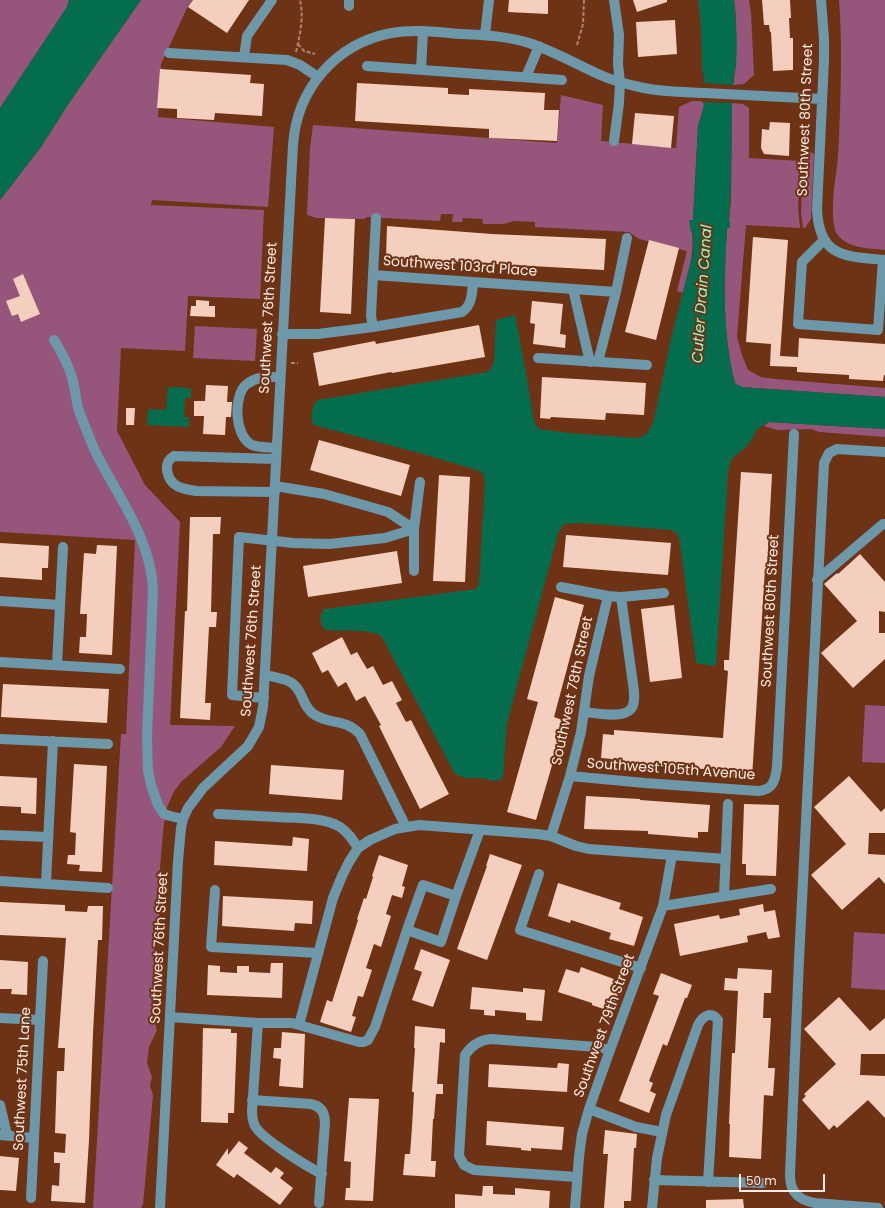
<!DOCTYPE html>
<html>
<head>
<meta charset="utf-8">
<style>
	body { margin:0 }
	#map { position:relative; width:885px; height:1208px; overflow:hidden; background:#6e3314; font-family:Poppins,sans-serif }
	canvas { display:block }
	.scale { position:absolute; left:739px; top:1174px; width:86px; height:18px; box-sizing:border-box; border:2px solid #fcece6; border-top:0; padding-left:5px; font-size:12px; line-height:14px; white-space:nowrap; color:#fcece6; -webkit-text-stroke:3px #6e3314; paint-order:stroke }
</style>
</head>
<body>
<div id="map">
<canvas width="885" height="1208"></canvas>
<div class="scale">50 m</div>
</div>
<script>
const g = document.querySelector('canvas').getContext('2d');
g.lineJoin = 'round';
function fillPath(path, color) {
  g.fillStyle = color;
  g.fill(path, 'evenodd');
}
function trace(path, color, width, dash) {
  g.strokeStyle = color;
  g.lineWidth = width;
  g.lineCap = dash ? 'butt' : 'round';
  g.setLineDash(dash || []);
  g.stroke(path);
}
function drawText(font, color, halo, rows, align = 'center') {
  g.font = font + ' Poppins,sans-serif';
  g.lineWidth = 4;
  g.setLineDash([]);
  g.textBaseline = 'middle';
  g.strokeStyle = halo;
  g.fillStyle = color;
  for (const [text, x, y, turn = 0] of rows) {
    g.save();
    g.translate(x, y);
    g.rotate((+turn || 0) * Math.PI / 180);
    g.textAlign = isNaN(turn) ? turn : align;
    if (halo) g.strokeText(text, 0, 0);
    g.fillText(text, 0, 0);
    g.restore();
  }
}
fillPath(new Path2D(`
	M0 0H69L67 7 0 108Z
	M141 0H193L187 8 161 64 158 117 274 127 268 207 152 200 151 205 264 210 260 299 188 296 185 351 121 348 117 431 145 485 180 522 170 725 235 726 221 747 181 782 173 793 166 810 163 832 159 881V916L154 946V992L152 1014 157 1030 149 1047 147 1063 152 1077 150 1086 153 1095 143 1204 141 1208H93L121 734H126L135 540 0 532V200L41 147 69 103Z
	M734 0H749L751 13 754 75 744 84 733 85 736 64V16Z
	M839 0H885V250C869 248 848 249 837 234 830 224 834 185 836 174 839 154 839 133 840 113 841 75 842 38 839 0Z
	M561 95 603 105 601 141 676 148 679 107 692 101H703L704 106 698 126 693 220H690C696 247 690 267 683 293L677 291 687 251 639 239 629 232 535 227V222L514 221 504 224H483L482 219 463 218 462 222H452L453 214H441L440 221 367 217 364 219 317 218 307 215 310 148 313 125 557 143Z
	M732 103 743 104 749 108V158L801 161 798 207 800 228 746 225 737 337 742 355 748 370 761 377 775 379 885 388V397L755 388 742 387 735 384C722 332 724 281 727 229L730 227 729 220 731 201Z
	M804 150 809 151 814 154 811 219 805 228H803L801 212Z
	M195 326 257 329 255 361 193 358Z
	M769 422 885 429V437L819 432 811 429 777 430 764 426Z
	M865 705 885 706V763L862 762Z
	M854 932 885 934V990L851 988Z`), '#96557b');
fillPath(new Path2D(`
	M69 0H141L69 103 41 147 0 200V108L67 7Z
	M698 0H734C736 20 738 44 736 64 734 77 732 90 732 104 731 143 732 182 729 220L730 222V227L727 229C724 281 722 332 735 383L742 387 755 388 885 397V429L769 422 756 430 753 438 745 448 736 455 731 460 728 472 716 664 714 666 700 664 696 662 679 537 677 534 672 530 582 523 565 524 562 526 558 534 507 723 503 776 501 780 494 781 481 778H466L455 774 382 637C373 628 338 632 325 630 320 624 318 613 325 609L476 589 478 586 479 582 485 482 483 474 480 471 423 454 314 425 312 422C311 415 312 404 318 400L488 372 494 363 496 320 515 315 526 373 534 422 539 429 569 433 637 438C649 435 650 430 654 419L670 343 693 252V233L691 232 689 220H693L698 126 704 106 703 102 704 77 702 68 701 29Z
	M168 387 191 388V398H185L184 417H189V427L147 425 148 409 166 410Z`), '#046d4e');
fillPath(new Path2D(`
	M702 83 735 85 734 103 701 102Z`), '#6e3314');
fillPath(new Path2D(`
	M193 0H249L227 33 188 7Z
	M509 0H548V14L508 12Z
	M633 0H667V2L637 12Z
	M762 0H790L791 18H789L790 38H793V70L773 71 771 32H770L769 25H764Z
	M675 20 677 54 638 57 636 22Z
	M160 69 251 75 250 83 264 84 262 116 215 113 214 120 177 118V109L157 108Z
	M357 83 448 88V94L469 95V89L545 93 544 110H559L557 141 489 138V129L355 121Z
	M635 113 674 116 671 148 632 144Z
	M770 122 790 123 789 156 764 154 761 148 762 129 769 130Z
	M325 218 355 219 351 314 320 312Z
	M387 226 492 234 606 239 604 270 386 258Z
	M753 237 788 240 780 356 798 357 799 338 885 344V375H884L883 381 849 379V375L797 372V367L770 366 771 344 746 342Z
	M649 240 679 248 656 340 625 332Z
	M23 274 40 314 21 322 18 314 12 316 6 301 20 296 13 279Z
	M196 300 209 301V306H215V317L190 316 191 306H196Z
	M532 301 563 304 560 334 566 335 565 348 533 344 535 324 530 323Z
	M479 325 485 357 392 373 391 372 319 386 313 353 375 341 376 344Z
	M542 377 646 383 644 415 606 413 605 420 551 417 550 419 540 418Z
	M206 385 228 386 227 402H232L231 417H226L225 435 203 434 204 416H194V401H205Z
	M126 408H135L134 425H126Z
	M319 440 410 465 401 496 310 470Z
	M741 472 772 474 767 569H765L752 778 720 776V770L612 763V759L601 758 603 734 614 735V730L723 738 728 671 724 670V660H729Z
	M439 475 470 477 465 582 433 581Z
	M190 517H221L220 534H213L211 612H217L216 627H209L205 703H211L210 720 180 718 185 611H187Z
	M566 535 671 543 668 575 563 567Z
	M0 543 49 546 48 568H42V580L0 577Z
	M97 545 117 546 112 655 79 653 80 637H86L87 614H80L84 553 96 554Z
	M397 551 402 583 308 597 303 566Z
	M860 554 885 582V612L879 611V633H885V659L853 688 821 653 857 621 824 584 837 573 838 574Z
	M555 597 584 605 554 717 565 721 536 820 507 812 538 702 527 699Z
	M674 605 682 678 650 682 641 609Z
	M342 637 351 655 357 652 367 669 373 666 383 685 392 681 402 700 396 703 406 722 411 720 449 794 420 809 379 726 381 725 365 696 356 701 346 682 338 687 328 670 322 673 312 653Z
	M3 684 109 689 107 723 1 717Z
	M74 764 107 766 102 872 79 871 80 865 67 864 68 855H75L76 833 70 832Z
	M271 765 344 770 342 800 269 794Z
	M0 776 37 778 36 814 21 813V807L0 806Z
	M849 776 881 812 885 808V833H869L868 854 885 855V884L879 877 842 910 811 875 846 844 814 807Z
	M586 796 640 799V800L710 805 708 832H698V838L648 834V831L584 829Z
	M744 804 779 805 776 876 746 875V864H742Z
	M293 837 309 839 307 871 214 865 215 841 292 846Z
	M490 854 522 865 487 960 457 949 487 866H486Z
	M379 855 408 865 402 886 405 887 402 898 392 895 386 914 391 916 381 947 374 944 366 968 372 970 363 997 358 996 352 1016 356 1017 351 1032 320 1022 327 1000 332 1002 358 920 357 919 364 898 366 899 373 877 372 876Z
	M558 883 621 903 619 909 643 917 634 946 609 939 611 933 571 920 570 923 548 916Z
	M223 896 313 901 312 924 295 923 294 931 222 926Z
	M0 902 65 905V911L87 912 88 906H103L102 940H98L93 1033 89 1140 85 1203 51 1201 52 1185 59 1186 60 1163H54V1152L65 1153 66 1134 55 1133 57 1071H64L65 1048H58L66 938 0 935Z
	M763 904 764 912 775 910 780 937 768 939 766 932 747 936 748 942 680 956 674 924 719 915 720 919 740 915 739 909Z
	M421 949 450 960 433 1007 412 1000 422 972 414 969Z
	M0 960 28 962 27 995 11 994 12 989H0Z
	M271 963H283L282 998 207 995 208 965 220 966V972L237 973V966H249V972L270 973Z
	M581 967 622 982 612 1012 592 1005V1003L558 992 566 969 579 973Z
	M738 968 772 970 771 993H764L763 1018H771L768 1068H775L773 1096 764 1095 761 1159 729 1157 730 1124H729L732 1053H735L738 991 724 990 725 978 737 979Z
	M661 973 692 985 687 998H685L667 1046 663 1044 649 1081 653 1083 650 1091 656 1094 649 1113 619 1101 659 996 653 994Z
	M472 987 523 992V988L545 990 542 1021 526 1020V1013L495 1010V1016L484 1015V1010L470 1009Z
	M839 997 870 1031 885 1018V1054H861L860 1075 885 1076V1118L868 1100 837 1128 834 1125 829 1130 802 1100 806 1096 804 1094 836 1064 804 1029Z
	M415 1026 445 1029V1043L440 1042 437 1084H443V1094H436L434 1119H433L431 1161H436L435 1177 403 1175 405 1154H410L412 1127 414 1092H412L415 1048H414Z
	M203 1028 231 1029V1033H237L234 1113H228V1123L201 1122Z
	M282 1032 305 1034 303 1088 279 1086 281 1059 273 1058 274 1048H281Z
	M558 1063 569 1064 567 1092 488 1087 489 1064 557 1068Z
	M349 1098 379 1099 373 1201 345 1200 346 1188H350L351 1162 344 1161Z
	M487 1121 564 1127 562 1150 531 1148V1151L521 1150V1148L486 1145Z
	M605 1130 637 1134 636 1148H634L631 1201H624V1208H604L608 1154H603Z
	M239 1141 248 1148 244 1153 271 1173 276 1167 284 1173 280 1178 293 1188 280 1205 237 1174 234 1178 216 1165 228 1148V1155Z
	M0 1156 19 1158 16 1191 0 1190Z
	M483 1186H493V1194L515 1195V1188L550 1191 549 1208H455V1194L482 1196Z
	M743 1199 744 1208H706V1200Z`), '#f5cfbe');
trace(new Path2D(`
	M298 44 304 51 315 54
	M577 45 583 24 584 0
	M296 52C300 34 304 18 300 0
	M264 358 272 360
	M291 363H298`), '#ad8470', 2, [4, 2]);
trace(new Path2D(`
	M614 0 619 35 618 64 620 82 619 103 614 141
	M821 0 824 39V60L817 209C819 258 845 256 885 260
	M349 6V0
	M485 35 489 0
	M169 53 287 60 300 65 318 77
	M244 57 247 36 272 0
	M367 66 562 80
	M421 69 423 31
	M526 77 539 46
	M824 240 802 262 798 324 878 330 883 260
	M373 275 376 218
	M573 289 590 362
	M373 327 462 312C472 305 472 294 473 282
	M282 334H318L373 327 371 316 373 275 616 292
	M54 340C62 353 70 367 73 382 76 392 76 404 80 414 86 428 91 443 98 457 120 499 152 542 153 591L147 736 148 770 151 785 158 805 164 814 170 816 183 819
	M538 358 647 365
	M598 362 616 292 627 238
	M277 448C269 447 260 448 252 445 234 436 233 394 247 384 257 376 268 377 280 377
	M275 486 324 494 367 506 388 512 414 529
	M275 492 196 491C190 490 183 489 177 486 167 480 162 463 174 456L276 459
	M414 571V529L420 482
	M817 580 883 524H885
	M561 587 608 596 621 597 664 593
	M0 601 60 605
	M0 662 120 669
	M57 665 63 547
	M266 675C273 677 283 678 290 682 303 688 302 708 315 715 331 725 344 718 360 734L406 827
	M264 698 232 695 239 537 293 543 329 544 385 538 414 529
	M585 712C596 713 623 719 631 709 636 702 634 691 633 684L621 597
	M0 739 108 744
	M570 776 645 783 758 791C773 790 775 781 777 767L794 434
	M218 814C237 815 257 816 277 817 295 818 324 817 340 827 348 832 353 840 358 848
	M0 835 48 837
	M551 836 570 776 581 732 589 676 608 596
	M539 874 520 930 641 968
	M0 881 108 888
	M46 883 53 741
	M215 890 211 947 318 953
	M724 896 728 804
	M663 906 771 889
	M407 930 441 942 456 896
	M170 1017 258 1023H292L359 1042H363L368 1040 375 1027 407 930 423 885 456 896 480 830
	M0 1018 40 1020
	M258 1023 252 1111C252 1116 253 1122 255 1126 262 1139 308 1167 322 1174
	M299 1025 333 898 342 876 349 862 358 848 370 840 395 829 419 825 537 834 551 836 576 846 589 849 726 859
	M252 1100 311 1104C321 1106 325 1113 325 1123L319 1203
	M0 1105 7 1135
	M589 1109 636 1127 662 1132
	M0 1135 34 1138
	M577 1177 474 1170 464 1165 459 1156 465 1055C471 1046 480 1040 491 1039L597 1047 610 1050
	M654 1180 763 1183
	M31 1198 43 961
	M160 1208 178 861 181 828 183 819 188 808 203 788 248 746 259 727 263 707 293 145C297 89 335 44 391 33 414 29 437 32 460 34 484 35 509 36 532 44 555 52 576 64 598 74 613 81 629 85 644 88 664 92 685 92 705 93 744 95 783 97 822 99
	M575 1208 579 1157 582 1134 589 1109 610 1050 663 906 672 855
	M652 1208 657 1158 666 1115 698 1025C702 1017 711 1010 718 1020L708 1182
	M878 1208 815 1203C799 1200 790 1193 790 1175L799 960 824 463 829 453 837 449 885 452`), '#6c98aa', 10);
drawText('14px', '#fcece6', '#6e3314', [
	["Southwest 80th Street",806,120,-88],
	["Southwest 103rd Place",460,267,4],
	["Southwest 76th Street",269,318,-87],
	["Southwest 80th Street",771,611,-87],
	["Southwest 76th Street",252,641,-86],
	["Southwest 78th Street",573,691,-78],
	["Southwest 105th Avenue",671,770,4],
	["Southwest 76th Street",160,948,-87],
	["Southwest 79th Street",605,1026,-70],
	["Southwest 75th Lane",23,1079,-87]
]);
drawText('italic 15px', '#8dfdcf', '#6e3314', [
	["Cutler Drain Canal",703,294,-86]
]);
</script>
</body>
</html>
